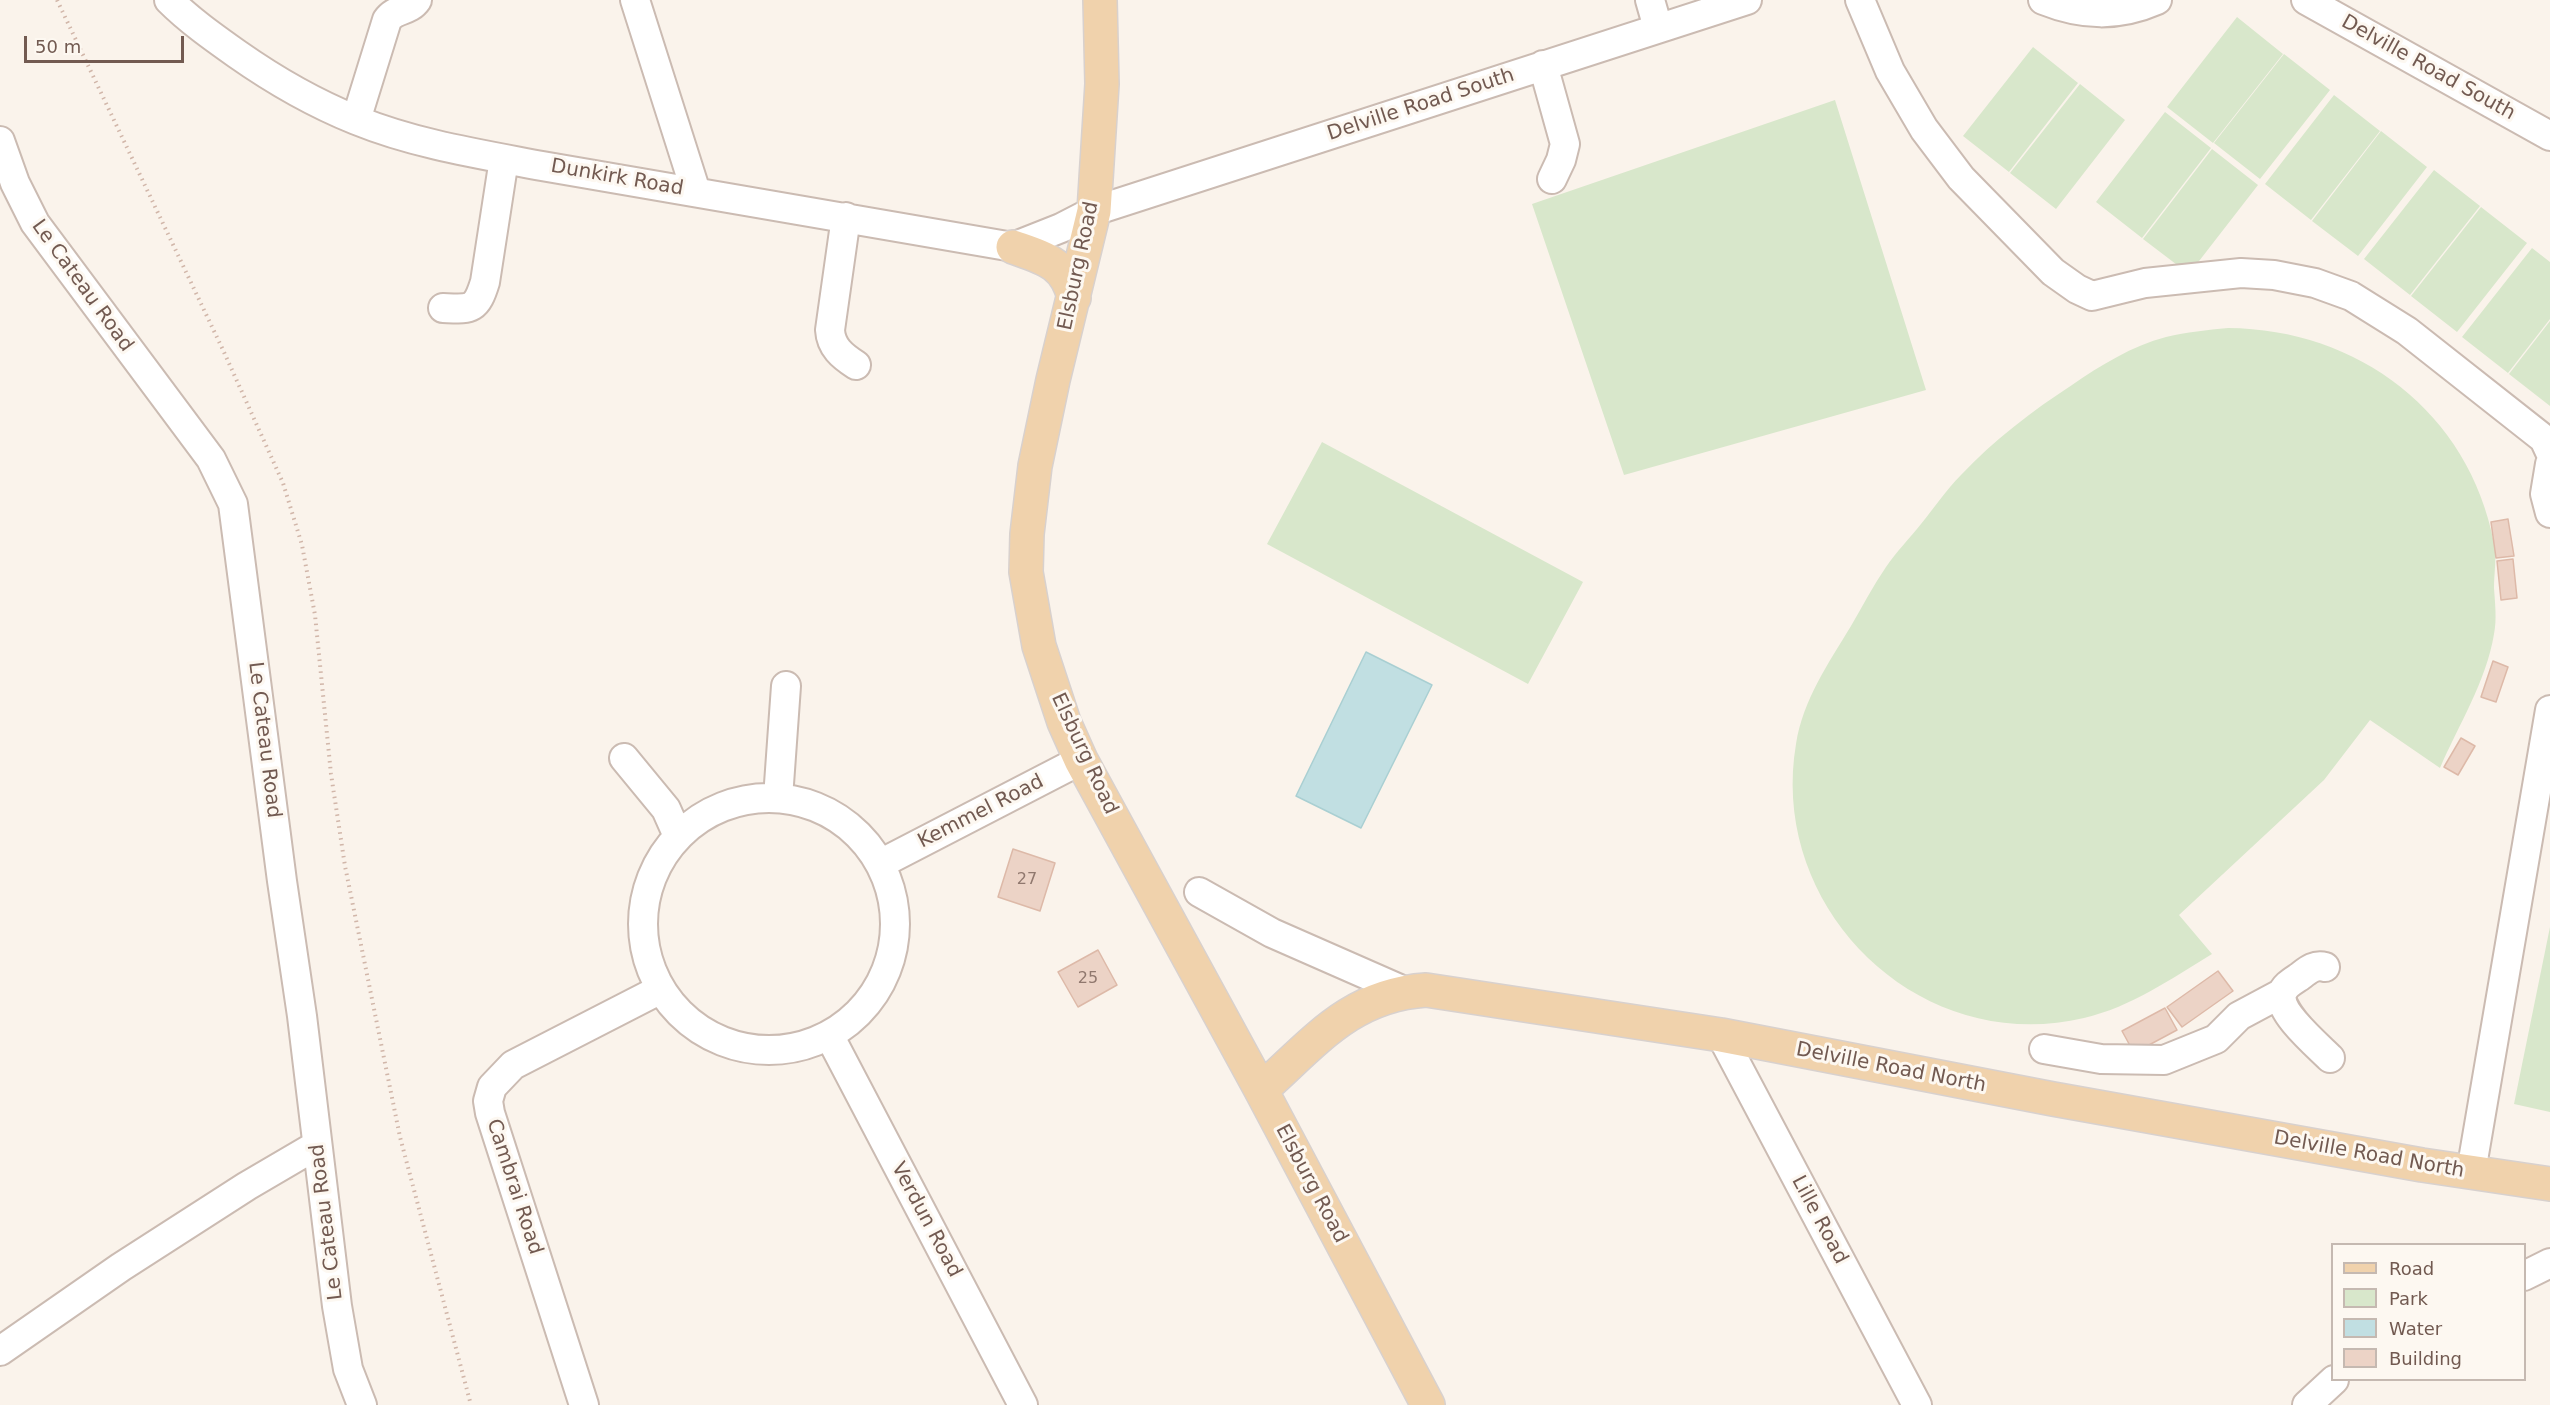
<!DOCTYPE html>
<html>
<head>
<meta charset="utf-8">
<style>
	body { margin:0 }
	#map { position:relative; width:2550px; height:1405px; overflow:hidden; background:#faf3eb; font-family:"DejaVu Sans",sans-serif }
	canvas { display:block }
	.legend { position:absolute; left:2331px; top:1243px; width:195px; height:138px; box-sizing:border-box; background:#fdf8f1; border:2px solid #c5b9b1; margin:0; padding:8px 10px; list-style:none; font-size:18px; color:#725a51 }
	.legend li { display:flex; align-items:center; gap:12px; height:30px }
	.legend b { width:30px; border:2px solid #c5b9b1 }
	.scale { position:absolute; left:24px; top:36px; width:160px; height:27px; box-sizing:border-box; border:3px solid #725a51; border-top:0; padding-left:8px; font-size:18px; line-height:21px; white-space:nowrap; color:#725a51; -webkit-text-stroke:4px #fdf8f1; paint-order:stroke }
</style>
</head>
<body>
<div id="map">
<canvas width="2550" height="1405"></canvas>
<ul class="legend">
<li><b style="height:8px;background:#f0d2ac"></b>Road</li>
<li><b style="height:16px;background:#d8e7cb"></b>Park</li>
<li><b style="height:16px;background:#c1dfe2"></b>Water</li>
<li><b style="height:16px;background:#ecd3c6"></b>Building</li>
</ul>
<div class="scale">50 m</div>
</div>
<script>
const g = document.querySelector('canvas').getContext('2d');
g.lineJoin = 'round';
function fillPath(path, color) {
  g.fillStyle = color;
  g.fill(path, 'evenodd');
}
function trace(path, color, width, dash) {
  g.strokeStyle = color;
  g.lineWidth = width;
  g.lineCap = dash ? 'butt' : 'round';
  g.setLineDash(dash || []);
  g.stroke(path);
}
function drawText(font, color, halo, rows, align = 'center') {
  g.font = font + ' "DejaVu Sans",sans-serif';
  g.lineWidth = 6;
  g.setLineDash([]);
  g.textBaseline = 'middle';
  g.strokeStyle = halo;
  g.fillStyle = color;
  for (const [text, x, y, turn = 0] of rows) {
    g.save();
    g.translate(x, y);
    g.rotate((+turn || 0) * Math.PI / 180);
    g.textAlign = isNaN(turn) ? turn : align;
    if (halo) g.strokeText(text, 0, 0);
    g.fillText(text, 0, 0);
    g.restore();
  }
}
fillPath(new Path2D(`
	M2237 17 2283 54 2213 143 2167 107Z
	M2033 47 2078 83 2009 172 1963 136Z
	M2284 54 2330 90 2260 179 2214 143Z
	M2080 84 2125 120 2056 209 2010 173Z
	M2334 95 2380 131 2311 220 2265 184Z
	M1835 100 1926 390 1624 475 1532 204Z
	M2165 112 2211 148 2142 238 2096 202Z
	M2381 131 2427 167 2358 256 2312 221Z
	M2212 149 2258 185 2189 274 2143 239Z
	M2434 170 2480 206 2410 295 2364 259Z
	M2481 207 2527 243 2457 332 2411 296Z
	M2532 248 2550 262V319L2508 373 2462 337Z
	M2550 321V406L2509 374Z
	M2228 328C2358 329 2469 412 2494 543 2497 557 2494 574 2494 588 2495 603 2497 620 2494 634 2486 682 2459 724 2440 768L2370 720 2324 780 2179 915 2212 954C2171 979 2131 1007 2084 1018 1919 1057 1768 909 1796 744 1803 700 1828 664 1851 626 1862 607 1873 586 1886 567 1896 552 1910 538 1921 524 1934 508 1946 490 1961 475 1994 440 2032 411 2072 385 2101 365 2132 346 2166 337 2187 332 2207 330 2228 328Z
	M1322 442 1583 582 1528 684 1267 544Z
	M2550 927V1112L2514 1104Z`), '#d8e7cb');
const water = new Path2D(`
	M1366 652 1432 685 1361 828 1296 796Z`);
fillPath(water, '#c1dfe2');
trace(water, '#a9cfd2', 1.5);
const building = new Path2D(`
	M2508 519 2514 556 2496 558 2491 522Z
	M2513 559 2517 598 2501 600 2497 561Z
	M2493 661 2508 667 2496 702 2481 697Z
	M2461 738 2475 746 2458 775 2444 767Z
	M1013 849 1055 863 1040 911 998 897Z
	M1098 950 1117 985 1078 1007 1058 972Z
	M2218 971 2233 991 2182 1027 2167 1007Z
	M2165 1008 2177 1030 2134 1053 2122 1031Z`);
fillPath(building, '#ecd3c6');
trace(building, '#ddb9a8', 1.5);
const minor = new Path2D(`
	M169 0C189 20 213 37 237 54 274 80 314 103 356 120 415 144 479 154 542 166L1013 247 1061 228 1094 211 1747 0
	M635 0 696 192
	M1650 0 1658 28
	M1860 0 1890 71 1924 129 1961 178 2053 272 2077 289 2092 296 2145 283 2241 273 2274 275 2315 283 2351 296 2407 331 2544 439 2550 452
	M2043 0C2083 16 2118 17 2157 0
	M2306 0 2550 136
	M1543 65 1565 144 1561 160 1552 179
	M356 120 387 20C395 8 409 12 417 0
	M0 141 15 183 35 223 211 459 233 504 282 881 302 1016 337 1306 348 1369 362 1405
	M846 217 830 330C831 347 842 356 856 365
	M443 308C471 309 476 311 485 282L504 159
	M2550 464 2545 494 2550 513
	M624 758 666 809 678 836
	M778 798 786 686
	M643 924a126 126 0 1 1 252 0a126 126 0 1 1-252 0Z
	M880 864 1081 760
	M1199 892 1272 933 1404 991
	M2325 967C2314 964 2307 971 2299 977 2293 981 2284 986 2282 994 2278 1012 2317 1045 2330 1058
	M829 1035 1023 1405
	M1721 1035 1917 1405
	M2044 1049 2101 1059 2164 1060 2216 1039 2239 1016 2282 993
	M2471 1172 2550 710
	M2524 1276 2550 1263
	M0 1351 121 1267 247 1186 317 1145
	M584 1405 490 1113 488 1101 492 1087 513 1065 661 989
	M2307 1405 2334 1380`);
const major = new Path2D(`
	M1100 0 1102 84 1094 211 1053 380 1035 466 1027 534 1026 572 1039 646 1064 722 1081 760 1261 1090 1428 1405
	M1013 247C1044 258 1066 263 1074 298
	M1261 1090C1314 1043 1350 995 1426 990L1721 1035 2053 1099 2422 1165 2550 1184`);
trace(minor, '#cbbbb2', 32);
trace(major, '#d8d1ce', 36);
trace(new Path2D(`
	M57 0 223 350 283 483 302 545 315 615 331 774 345 866 400 1137 471 1405`), '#d1b6a9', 4, [1.5, 4.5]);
trace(minor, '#fff', 28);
trace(major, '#f0d2ac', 33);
drawText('16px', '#90786e', null, [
	["27",1027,880],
	["25",1088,979]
]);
drawText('20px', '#725a51', '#fdf8f1', [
	["Delville Road South",2428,68,29],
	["Delville Road South",1421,105,-18],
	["Dunkirk Road",617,178,10],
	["Elsburg Road",1079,266,-78],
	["Le Cateau Road",82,286,54],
	["Le Cateau Road",264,740,83],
	["Elsburg Road",1084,754,65],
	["Kemmel Road",981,812,-27],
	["Delville Road North",1891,1068,11],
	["Delville Road North",2369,1155,10],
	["Elsburg Road",1311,1184,62],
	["Cambrai Road",514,1187,72],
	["Verdun Road",926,1220,62],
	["Lille Road",1819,1220,62],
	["Le Cateau Road",327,1222,-97]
]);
</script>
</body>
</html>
